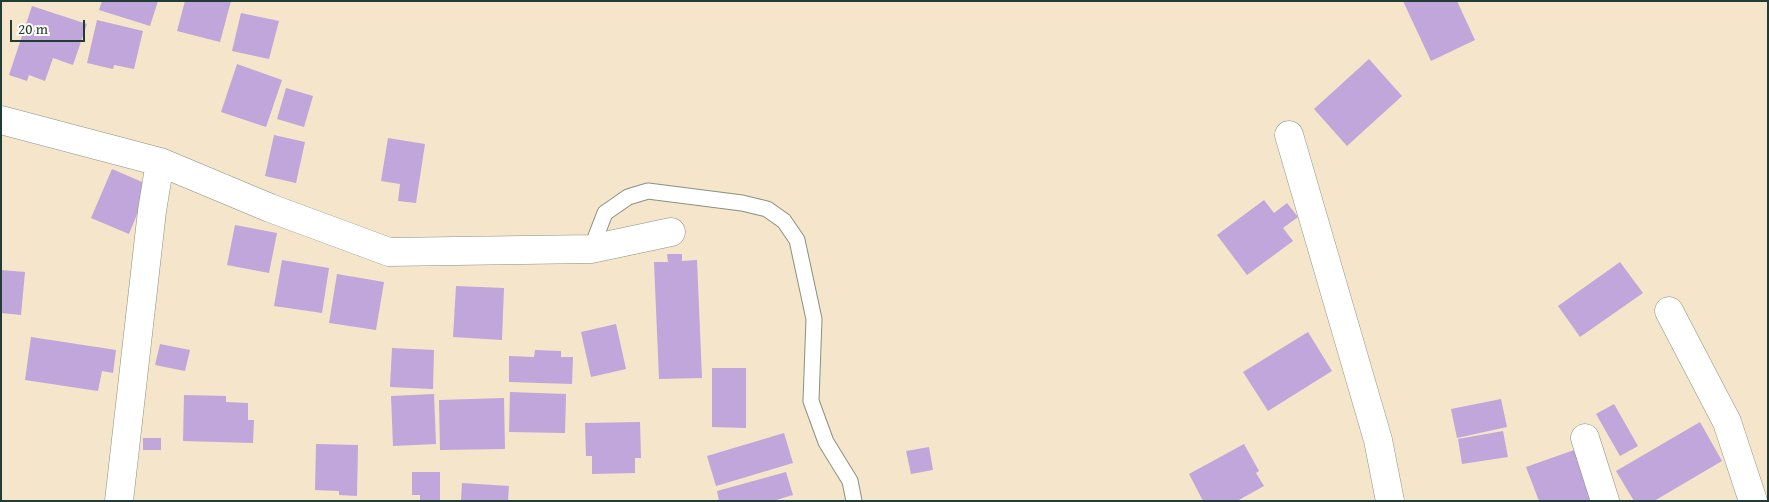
<!DOCTYPE html>
<html>
<head>
<meta charset="utf-8">
<style>
	body { margin:0 }
	#map { position:relative; width:1769px; height:502px; overflow:hidden; background:#f4e5cb; font-family:"Gentium Book Plus",serif }
	canvas { display:block }
	.frame { position:absolute; inset:0; border:2px solid #1f3d34; pointer-events:none }
	.scale { position:absolute; left:10px; top:20px; width:75px; height:22px; box-sizing:border-box; border:2px solid #1f3d34; border-top:0; padding-left:6px; font-size:15px; line-height:18px; white-space:nowrap; color:#1f3d34; -webkit-text-stroke:4px #fdfcf7; paint-order:stroke }
</style>
</head>
<body>
<div id="map">
<canvas width="1769" height="502"></canvas>
<div class="frame"></div>
<div class="scale">20 m</div>
</div>
<script>
const g = document.querySelector('canvas').getContext('2d');
g.lineJoin = 'round';
function fillPath(path, color) {
  g.fillStyle = color;
  g.fill(path, 'evenodd');
}
function trace(path, color, width, dash) {
  g.strokeStyle = color;
  g.lineWidth = width;
  g.lineCap = dash ? 'butt' : 'round';
  g.setLineDash(dash || []);
  g.stroke(path);
}
fillPath(new Path2D(`
	M102 1H158L150 26 99 10Z
	M185 1H231L220 42 177 31Z
	M1403 1H1457L1475 40 1431 61Z
	M32 6 87 24 73 65 53 58 45 81 29 75 27 81 9 75Z
	M241 13 279 21 269 59 232 51Z
	M97 20 143 31 134 69 114 65 113 69 87 63Z
	M1369 59 1402 96 1347 146 1314 109Z
	M237 64 282 80 266 127 221 112Z
	M286 88 313 96 304 127 277 119Z
	M274 135 305 142 296 183 265 176Z
	M388 138 425 144 416 203 398 201 400 184 381 181Z
	M112 169 149 185 129 234 91 218Z
	M1264 200 1274 213 1287 203 1298 217 1283 228 1293 241 1247 275 1217 235Z
	M235 225 277 233 269 273 227 265Z
	M667 254H682V261L697 260 702 378 659 379 654 262H668Z
	M282 260 329 268 322 313 274 306Z
	M1620 262 1643 293 1580 337 1558 306Z
	M1 270 25 272 21 315 1 313Z
	M337 274 384 282 376 330 329 323Z
	M456 286 504 288 502 340 453 337Z
	M616 324 626 369 591 377 581 332Z
	M1308 332 1332 371 1268 411 1243 372Z
	M31 337 116 350 113 373 102 371 98 391 25 380Z
	M160 344 190 350 185 371 155 365Z
	M392 348 434 350 433 389 390 387Z
	M535 350 561 351V357H573L572 384 509 382V356L534 357Z
	M712 368H746V428L712 427Z
	M510 392 566 394 565 433 509 432Z
	M434 394 436 444 393 446 391 396Z
	M184 395 226 396V402L248 403V420H254L253 443 183 441Z
	M504 398 505 449 440 450 439 400Z
	M1501 399 1507 427 1457 438 1451 409Z
	M1614 404 1638 446 1620 456 1596 414Z
	M640 422 641 458H635V473L592 474V456H586L585 423Z
	M1700 422 1722 461 1654 501H1634L1616 471Z
	M1503 431 1508 457 1462 464 1458 439Z
	M784 433 793 463 716 486 707 456Z
	M143 438H161V450H143Z
	M316 444 358 445 357 496 339 495V491L315 490Z
	M1244 444 1259 471 1256 473 1264 486 1237 501H1203L1189 474Z
	M929 447 933 470 911 474 906 451Z
	M1577 449 1596 501H1539L1526 467Z
	M412 472H440V501H420V495H412Z
	M786 472 793 495 773 501H719L717 491Z
	M462 483 509 486 508 501H461Z`), '#c0a6da');
const service = new Path2D(`
	M591 249 605 213 628 197 648 191 742 203 767 209 784 221 797 240 814 319 811 401 826 442 850 481 854 501`);
const minor = new Path2D(`
	M1 120 160 162 270 208 389 252 591 249 671 232
	M1289 135 1378 440 1390 501
	M1669 311 1727 422 1753 501
	M1585 438 1605 501
	M119 501 152 211 160 162`);
trace(service, '#8a9180', 17);
trace(minor, '#8a9180', 29);
trace(service, '#fff', 15);
trace(minor, '#fff', 28);
</script>
</body>
</html>
